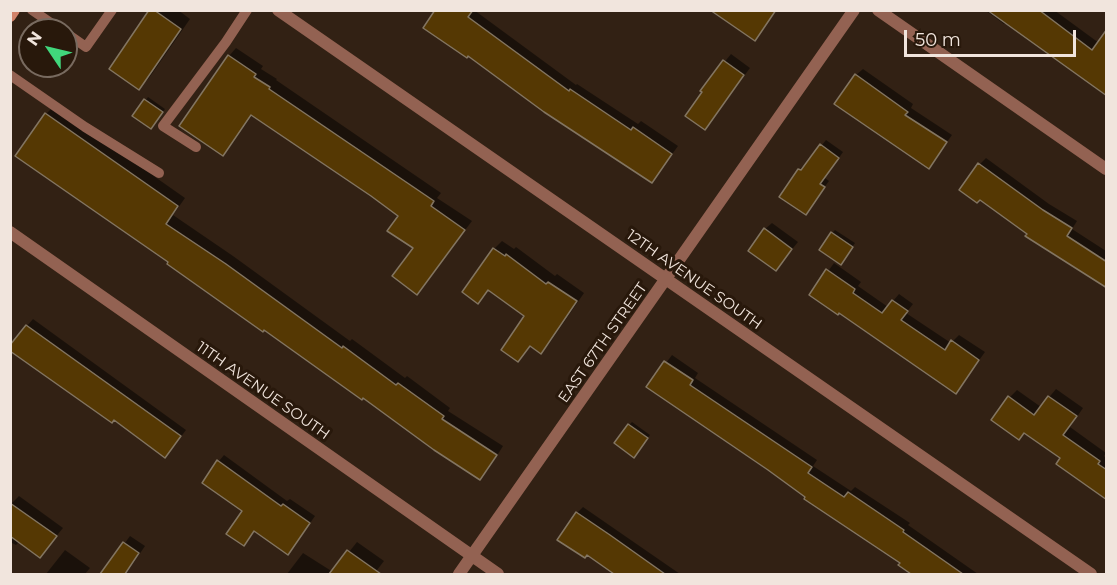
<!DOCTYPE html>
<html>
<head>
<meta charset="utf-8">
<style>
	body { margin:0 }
	#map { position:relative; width:1117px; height:585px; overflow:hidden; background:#322114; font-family:Montserrat,sans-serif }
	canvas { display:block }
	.frame { position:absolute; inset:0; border:12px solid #f1e5dd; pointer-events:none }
	.north { position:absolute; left:18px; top:18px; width:60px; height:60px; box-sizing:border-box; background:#28180b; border:2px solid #786a5f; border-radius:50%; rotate:305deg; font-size:16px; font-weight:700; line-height:24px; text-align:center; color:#f1e5dd }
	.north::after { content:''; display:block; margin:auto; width:21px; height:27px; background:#41d77c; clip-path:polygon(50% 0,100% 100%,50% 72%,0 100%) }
	.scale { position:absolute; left:904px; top:30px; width:172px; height:27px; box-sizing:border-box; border:3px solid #f1e5dd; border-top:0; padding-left:8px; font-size:18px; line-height:21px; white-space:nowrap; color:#f1e5dd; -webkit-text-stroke:4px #28180b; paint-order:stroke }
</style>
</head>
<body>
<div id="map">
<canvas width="1117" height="585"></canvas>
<div class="frame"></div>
<div class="north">N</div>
<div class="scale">50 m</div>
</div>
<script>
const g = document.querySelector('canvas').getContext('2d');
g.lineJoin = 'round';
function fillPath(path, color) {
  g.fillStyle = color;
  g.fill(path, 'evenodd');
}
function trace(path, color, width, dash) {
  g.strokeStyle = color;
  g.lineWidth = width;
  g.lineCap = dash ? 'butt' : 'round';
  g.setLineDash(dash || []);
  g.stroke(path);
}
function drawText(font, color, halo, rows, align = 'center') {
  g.font = font + ' Montserrat,sans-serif';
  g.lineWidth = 6;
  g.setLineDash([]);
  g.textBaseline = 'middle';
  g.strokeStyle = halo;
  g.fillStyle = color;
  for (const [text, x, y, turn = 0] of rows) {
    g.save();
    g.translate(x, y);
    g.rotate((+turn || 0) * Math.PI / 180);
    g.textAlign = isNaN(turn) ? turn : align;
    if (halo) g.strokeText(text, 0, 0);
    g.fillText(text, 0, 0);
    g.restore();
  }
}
fillPath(new Path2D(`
	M151 10H178L190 19 149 78 139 88Z
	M437 10H474L576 85 577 84 638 124 641 121 678 146 652 182Z
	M712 10H777L755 39Z
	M985 10H1054L1099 43 1106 94 1006 22 1004 24Z
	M236 48 263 66 261 69 277 79 276 80 441 193 437 198 472 221 417 293 415 248 400 215 253 114 230 147 223 154 229 56Z
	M731 54 750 68 705 128 704 92 702 90Z
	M863 69 913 104 911 108 952 135 929 167 856 75Z
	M148 97 165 109 151 128 134 116Z
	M54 106 185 198 173 215 233 256 350 341 352 339 405 378 407 376 450 408 448 411 503 446 488 470 480 478 171 261 46 114Z
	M826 140 843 152 825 178 829 181 805 213 799 170 805 164 806 165Z
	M986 158 1049 204 1077 221 1072 229 1106 251V286L1029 234 980 164Z
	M772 223 798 242 776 269 765 229Z
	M835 230 855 243 843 260 832 233Z
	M502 241 514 249 516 247 555 276 557 274 584 293 549 344 541 352 531 345 518 360 526 316 489 289 478 302 494 249Z
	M834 263 861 282 858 286 888 307 899 294 913 304 906 313 951 343 959 335 985 352 956 392 839 311 811 295Z
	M33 319 186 430 171 450 165 456 27 326Z
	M672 355 698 373 695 378 817 460 813 466 851 491 855 487 910 523 908 525 978 574H914L900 565 902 563 648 387Z
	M1056 389 1083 408 1070 427 1106 453 1104 456 1106 458V498L1062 458 1010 397 1017 390 1041 407Z
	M632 422 650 435 636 453 629 425Z
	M224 455 287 501 290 499 315 516 288 554 255 531 244 544V511L219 461Z
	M19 496 63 528 40 556 20 541 16 545 12 543 10 546V505Z
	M583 507 680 574H616L587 554 577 513Z
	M130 536 145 546 126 574H102Z
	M357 542 384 561 374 574H287L303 553 333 572Z
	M65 550 90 568 85 574H46Z`), '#0007');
const building = new Path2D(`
	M149 10H154L181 29 139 90 109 69Z
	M435 10H473L468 17 569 91 570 89 631 130 633 127 672 154 652 183 544 112 468 56 467 58 423 28Z
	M710 10H776L755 41Z
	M987 10H1039L1092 50 1107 29V96Z
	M228 55 256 74 254 77 270 87 269 89 434 201 431 206 465 230 417 295 392 276 413 248 387 231 398 216 371 196 251 115 223 156 179 126Z
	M723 60 744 75 705 130 685 116 702 92 700 91Z
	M855 74 908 112 905 115 947 142 929 169 834 104Z
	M144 99 163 112 151 129 132 116Z
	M45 113 178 206 166 224 226 264 342 348 343 346 396 385 398 383 444 416 442 419 497 455 480 480 434 450 363 398 362 400 264 330 263 332 167 264 168 262 15 156Z
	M820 144 839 158 820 184 825 187 806 215 779 197 798 169 801 170Z
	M978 163 1043 210 1072 228 1067 236 1107 262V288L1025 236 1027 234 980 200 977 203 959 190Z
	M764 228 792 249 776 271 748 251Z
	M831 232 853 247 841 265 819 250Z
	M493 248 505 256 506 254 546 284 548 282 577 301 541 354 530 346 518 362 501 350 524 316 488 290 478 304 462 292Z
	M826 269 855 289 853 293 882 313 892 300 908 311 901 320 945 350 951 340 979 360 956 394 839 313 838 315 809 295Z
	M26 325 181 436 165 458 114 420 112 423 10 351V345Z
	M664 361 693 380 690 385 812 467 808 473 844 497 848 492 904 530 903 532 963 574H911L898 565 900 563 804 499 805 497 768 470 646 387Z
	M1008 396 1034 415 1048 396 1077 416 1063 435 1100 461 1098 464 1107 470V500L1056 464 1060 458 1024 433 1019 440 991 420Z
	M628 424 648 438 634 458 614 443Z
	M217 460 281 506 283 504 310 523 288 555 254 531 244 546 226 534 242 511 202 483Z
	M10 503 57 536 40 558 10 536Z
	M576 512 610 535 665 574H614L587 555 585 558 557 540Z
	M123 542 139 553 125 574H100Z
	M347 550 381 574H329Z`);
fillPath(building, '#553803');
trace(building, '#837561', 1.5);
trace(new Path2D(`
	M32 10 61 30
	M66 33 86 47 112 10
	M10 75 85 127 159 173
	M196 147 163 126 226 42 247 10`), '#936252', 10);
trace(new Path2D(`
	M878 10 1106 169
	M10 232 498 574
	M459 574 854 10`), '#936252', 12);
trace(new Path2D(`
	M278 10 1091 574`), '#936252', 12);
trace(new Path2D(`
	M10 16 14 10`), '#d2836a', 12);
drawText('15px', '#f1e5dd', '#28180b', [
	["12TH AVENUE SOUTH",694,280,35],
	["EAST 67TH STREET",603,343,-55],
	["11TH AVENUE SOUTH",263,391,35]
]);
</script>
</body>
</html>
